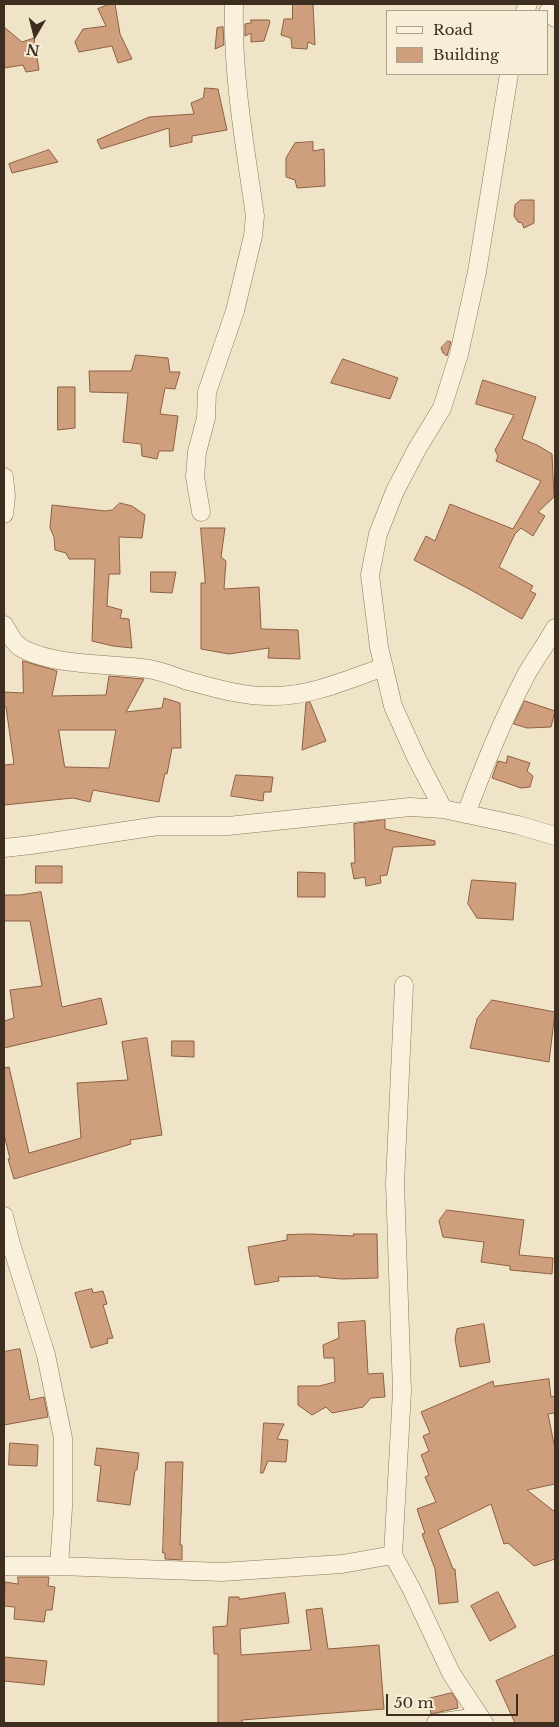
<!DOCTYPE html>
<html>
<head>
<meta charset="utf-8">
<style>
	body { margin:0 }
	#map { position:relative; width:559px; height:1727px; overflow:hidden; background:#f0e4c8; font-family:"Libre Baskerville",serif }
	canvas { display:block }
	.frame { position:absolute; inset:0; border:5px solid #3d2e20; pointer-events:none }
	.legend { position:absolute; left:386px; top:10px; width:162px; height:65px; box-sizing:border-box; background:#f7eed8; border:1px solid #ada18e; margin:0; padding:6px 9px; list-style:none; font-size:15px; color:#3d2e20 }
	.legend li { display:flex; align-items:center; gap:10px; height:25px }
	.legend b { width:25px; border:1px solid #ada18e }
	.north { position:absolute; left:10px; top:10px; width:50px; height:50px; -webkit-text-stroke:4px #f7eed8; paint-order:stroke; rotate:188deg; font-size:14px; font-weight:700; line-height:20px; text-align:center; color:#3d2e20 }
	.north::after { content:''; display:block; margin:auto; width:18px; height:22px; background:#3d2e20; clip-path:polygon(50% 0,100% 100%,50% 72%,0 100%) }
	.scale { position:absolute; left:386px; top:1694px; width:132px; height:22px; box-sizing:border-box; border:2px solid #3d2e20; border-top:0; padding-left:6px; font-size:15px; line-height:18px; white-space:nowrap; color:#3d2e20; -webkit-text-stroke:4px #f7eed8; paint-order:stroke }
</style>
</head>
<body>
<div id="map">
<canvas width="559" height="1727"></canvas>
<div class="frame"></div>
<ul class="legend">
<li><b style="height:6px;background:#faf1dc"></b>Road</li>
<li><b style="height:14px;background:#cf9f7d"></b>Building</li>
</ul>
<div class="north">N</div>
<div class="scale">50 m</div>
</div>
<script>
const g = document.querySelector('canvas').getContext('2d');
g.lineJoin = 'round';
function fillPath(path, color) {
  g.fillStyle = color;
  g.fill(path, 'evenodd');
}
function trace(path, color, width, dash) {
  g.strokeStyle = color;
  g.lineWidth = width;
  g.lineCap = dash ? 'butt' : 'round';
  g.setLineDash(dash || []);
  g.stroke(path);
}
const building = new Path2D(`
	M110 4H115L120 34 132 59 118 63 112 46 79 52 75 42 83 29 106 26 98 9Z
	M293 4H313L315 45 308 42 307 49 292 48 291 38 281 35 284 19H292Z
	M251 20H269L270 22 264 41 251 42V33L245 36V24L251 23Z
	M4 27 22 42 34 38 39 70 26 72 23 65 4 68Z
	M223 27 224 45 215 49 217 28Z
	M205 88 218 89 227 130 192 136V142L170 147 169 128 101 149 97 140 149 117 194 114 191 103 203 98Z
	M313 142V151L324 149 325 186 297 188 295 180 286 177V158L295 143Z
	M49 150 58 162 12 173 9 164Z
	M521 200H534V223L524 228 522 223 518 222 514 216 515 205Z
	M448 341 451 342 447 356 443 353 441 348Z
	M136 355 168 358 170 372H180L175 389 165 388 160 414 178 416 173 451H159L157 459 142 456 141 444 123 442 128 393 90 392 89 371H131Z
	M343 359 398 378 390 399 331 383Z
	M483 380 536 397 522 439 537 445 552 454 554 497 538 512 545 516 533 536 521 528 515 534 499 567 533 586 530 591 536 594 522 619 471 590 414 560 426 536 435 541 450 504 513 529 541 481 496 461 498 456 495 450 514 415 476 404Z
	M58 387H75V428L58 430Z
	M120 503 132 506 145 515 142 538 119 537 120 574H109L107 606 122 610 120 618 129 619 132 648 113 646 92 641 95 559H69L66 553 55 550 54 537 50 528 52 505 105 511 112 510Z
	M201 528H225L221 557 226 561 224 589 259 587 261 629 298 630 300 659 268 658 269 648 229 654 201 649V583H205Z
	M151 572H176L172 593 151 592Z
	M23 661 57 671 52 696 106 695 109 676 144 679 126 712 162 708 164 698 180 703 181 748H172L167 774 165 773 159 802 93 790 90 802 73 798 4 805V765L14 764 6 707H4V692L23 693ZM59 730H116L109 768 65 767Z
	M525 701 555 711 551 727 527 728 514 724Z
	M310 702 326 741 302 750 306 703Z
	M508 756 530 763 527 771 533 776 530 787 521 788 492 778 498 761 506 763Z
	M236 775 273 777 271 792H264L263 801 231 796Z
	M385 820V829L435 841V845L393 847 387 875 380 876 381 883 366 886 365 877 354 879 351 863H355L354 824Z
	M36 866H62V883H36Z
	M298 872 325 873V897H298Z
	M472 880 516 883 513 920 477 918 468 904Z
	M41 892 62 1007 101 998 107 1024 4 1048V1021L14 1018 10 990 42 986 30 921H4V895H20Z
	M492 1000 555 1012 549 1062 470 1048 477 1019Z
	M147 1038 162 1135 130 1140 131 1144 14 1179 8 1159H10L4 1134V1068L9 1067 29 1153 81 1138 77 1083 128 1080 122 1042Z
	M172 1041H194V1057L172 1056Z
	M447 1210 524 1220 519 1255 553 1258 552 1274 510 1270V1266L481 1262 484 1242 443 1237 439 1221Z
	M311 1234 354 1236 353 1234H377L378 1278 342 1279 319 1277V1276L278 1277 279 1281 255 1285 248 1247 287 1240V1235Z
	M92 1289 93 1293 103 1291 107 1304 103 1305 113 1338 107 1339 108 1343 91 1348 75 1293Z
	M365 1321 368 1374 383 1373 385 1397 371 1398 363 1407 332 1413 326 1407 312 1415 298 1405V1386H319L335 1382 334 1358H324L323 1345 339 1338 338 1323Z
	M484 1324 490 1362 460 1367 455 1339 457 1329Z
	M20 1349 30 1400 44 1397 48 1417 4 1425V1352Z
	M549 1379 551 1397 555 1396V1413L548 1414 554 1444H555V1484L527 1490 555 1512V1559L534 1566 508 1543 504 1544 491 1504 438 1530 453 1569H455L458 1602 439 1604 435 1569 422 1534 425 1533 417 1509 436 1502 425 1477 429 1475 421 1455 429 1451 423 1436 430 1433 421 1412 493 1381 494 1386Z
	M264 1423 284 1424 277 1439 288 1440 286 1462 268 1461 263 1473H261Z
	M10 1443 38 1445 37 1466 9 1465Z
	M97 1448 139 1453 137 1470H135L130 1505 97 1501 101 1466 95 1465Z
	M166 1462H183L180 1545H182V1560L165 1559V1553H163Z
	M18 1577H49L48 1586 55 1587 52 1610H46L44 1622 14 1619 15 1607 4 1606 5 1582 18 1584Z
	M498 1592 516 1627 490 1641 471 1606Z
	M285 1593 289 1623 240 1629 241 1655 311 1650 306 1610 322 1608 328 1649 379 1645 384 1709 242 1720V1723H218V1654H214L213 1627 227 1626 229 1597H239V1599Z
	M555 1655V1723H515L496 1681Z
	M4 1657 47 1661 44 1685 4 1681Z
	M452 1693 457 1701 458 1708 431 1714 428 1699Z`);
fillPath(building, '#cf9f7d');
trace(building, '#8d5f41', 1);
const minor = new Path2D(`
	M525 11 528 4
	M548 12 555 18
	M4 477 6 496 4 514
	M201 512 195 477 197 452 206 418 207 392 235 311 253 236 255 216C245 146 232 75 234 4
	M4 625C10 635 14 645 25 650 62 667 109 663 149 669 161 671 173 676 185 680 214 688 244 697 274 696 312 696 349 679 384 667
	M443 809 416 757 393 706 379 647 370 575 378 534 395 491 417 449 442 408 459 354 477 272 509 74
	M466 814C483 768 502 721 525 677 534 660 546 645 555 628
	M4 848 31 845 158 826H228L410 807 443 809 518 825 555 836
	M4 1216 11 1244 46 1355 63 1438V1508L59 1566
	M393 1555 402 1391 395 1183 404 985
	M4 1566H59L222 1572 342 1564 393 1555 411 1588 451 1673 484 1723
	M436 1723 479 1717`);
trace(minor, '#8d765c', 19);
trace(minor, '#faf1dc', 18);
</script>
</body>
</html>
